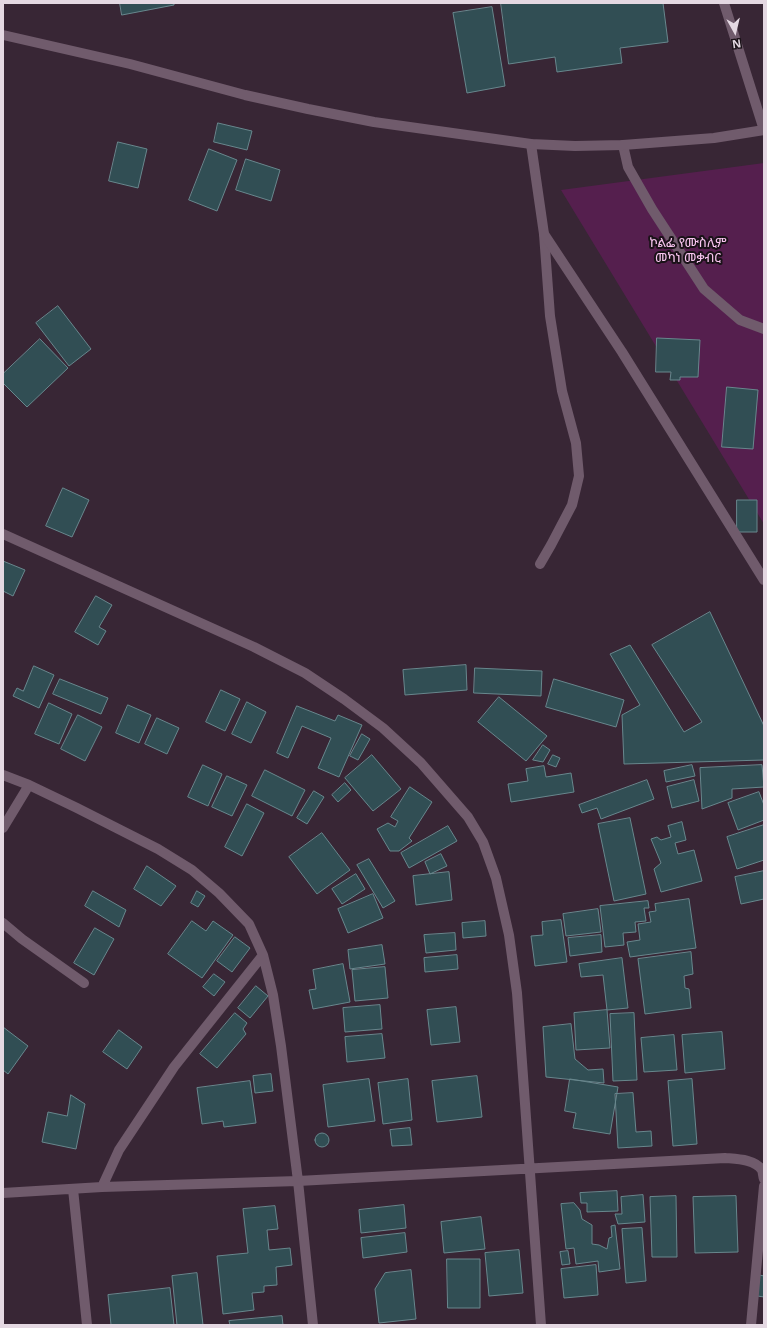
<!DOCTYPE html>
<html>
<head>
<meta charset="utf-8">
<style>
	body { margin:0 }
	#map { position:relative; width:767px; height:1328px; overflow:hidden; background:#382635; font-family:"Open Sans",sans-serif }
	canvas { display:block }
	.frame { position:absolute; inset:0; border:4px solid #e4d8e2; pointer-events:none }
	.north { position:absolute; left:715px; top:12px; width:40px; height:40px; -webkit-text-stroke:3px #1a1218; paint-order:stroke; rotate:172deg; font-size:11px; font-weight:700; line-height:16px; text-align:center; color:#e4d8e2 }
	.north::after { content:''; display:block; margin:auto; width:14px; height:18px; background:#e4d8e2; clip-path:polygon(50% 0,100% 100%,50% 72%,0 100%) }
</style>
</head>
<body>
<div id="map">
<canvas width="767" height="1328"></canvas>
<div class="frame"></div>
<div class="north">N</div>
</div>
<script>
const g = document.querySelector('canvas').getContext('2d');
g.lineJoin = 'round';
function fillPath(path, color) {
  g.fillStyle = color;
  g.fill(path, 'evenodd');
}
function trace(path, color, width, dash) {
  g.strokeStyle = color;
  g.lineWidth = width;
  g.lineCap = dash ? 'butt' : 'round';
  g.setLineDash(dash || []);
  g.stroke(path);
}
function drawText(font, color, halo, rows, align = 'center') {
  g.font = font + ' "Open Sans","Noto Sans Ethiopic",sans-serif';
  g.lineWidth = 4;
  g.setLineDash([]);
  g.textBaseline = 'middle';
  g.strokeStyle = halo;
  g.fillStyle = color;
  for (const [text, x, y, turn = 0] of rows) {
    g.save();
    g.translate(x, y);
    g.rotate((+turn || 0) * Math.PI / 180);
    g.textAlign = isNaN(turn) ? turn : align;
    if (halo) g.strokeText(text, 0, 0);
    g.fillText(text, 0, 0);
    g.restore();
  }
}
fillPath(new Path2D(`
	M764 163V524L561 190Z`), '#551f4e');
const building = new Path2D(`
	M120 3H174V5L122 15Z
	M501 3H663L668 42 620 48 622 63 557 72 555 57 509 64Z
	M492 7 505 86 467 93 453 13Z
	M218 123 252 131 247 150 214 142Z
	M118 142 147 149 138 188 109 181Z
	M209 149 237 160 217 211 189 200Z
	M246 159 280 170 271 201 236 190Z
	M58 306 91 349 69 366 36 323Z
	M657 338 700 340 698 377H680V380H670L671 372H656Z
	M40 339 68 368 27 407 3 383V374Z
	M727 387 758 390 753 449 722 447Z
	M63 488 89 500 72 537 46 526Z
	M737 500H757V532H737Z
	M3 561 25 570 13 596 3 591Z
	M96 596 112 605 99 627 106 631 98 645 75 632Z
	M710 612 764 726V760L624 764 622 715 640 705 610 654 630 645 684 732 702 722 652 645Z
	M466 665 467 690 405 695 403 670Z
	M34 666 54 675 39 708 13 696 17 688 23 691Z
	M475 668 542 671 541 696 474 693Z
	M60 679 108 698 101 714 53 694Z
	M554 679 624 700 616 727 546 707Z
	M221 690 240 699 225 731 206 722Z
	M499 697 547 736 526 761 478 722Z
	M247 702 266 712 251 743 232 734Z
	M49 703 72 714 59 744 35 734Z
	M128 705 151 715 139 743 116 733Z
	M297 706 335 721 338 715 362 725 339 777 318 768 331 738 302 726 288 758 277 753Z
	M78 715 102 727 85 761 61 749Z
	M157 718 179 728 167 754 145 744Z
	M362 734 370 739 358 760 350 756Z
	M543 745 550 750 543 762 533 760Z
	M372 755 401 789 373 811 345 778Z
	M553 755 560 758 556 767 548 764Z
	M203 765 222 774 208 806 188 797Z
	M692 765 695 776 666 782 664 771Z
	M762 765 764 787 732 789V798L702 809 700 768Z
	M544 766 546 777 571 773 574 792 511 802 508 784 528 781 526 769Z
	M265 770 305 790 292 816 252 796Z
	M227 776 247 785 232 816 212 807Z
	M647 780 654 799 601 819 597 808 582 813 579 805Z
	M694 780 699 801 672 808 667 787Z
	M345 783 351 790 338 802 332 795Z
	M410 787 432 802 409 838 412 841 399 851H390L377 829 388 823 395 827 398 821 391 817Z
	M314 791 324 797 307 824 297 818Z
	M759 792 764 805V820L738 830 728 803Z
	M247 804 264 813 242 856 225 847Z
	M630 818 646 894 614 901 598 824Z
	M682 822 686 840 675 843 678 854 694 850 702 881 661 892 654 869 661 863 651 839 657 837 661 840 671 837 668 826Z
	M764 825V860L737 869 727 837Z
	M448 826 457 841 409 868 401 853Z
	M322 833 350 870 317 894 289 857Z
	M441 854 447 866 430 874 425 862Z
	M369 859 395 901 383 908 357 865Z
	M147 866 176 886 161 906 134 889Z
	M764 871V899L741 904 735 877Z
	M449 872 452 900 416 905 413 876Z
	M356 874 365 889 342 904 332 889Z
	M93 891 126 910 119 927 85 906Z
	M197 891 205 896 198 907 191 903Z
	M373 894 383 918 348 933 338 909Z
	M689 899 696 948 630 957 627 942 640 940 638 924 651 922 649 912 656 911 655 904Z
	M648 901 649 908H644L646 921 635 922 636 932 623 933 624 945 605 947 600 906Z
	M598 909 601 932 566 936 563 914Z
	M561 920 567 962 535 966 531 936 543 935 542 922Z
	M192 921 206 931 213 921 233 935 202 978 168 954Z
	M485 921 486 936 463 938 462 923Z
	M95 928 114 939 94 975 74 963Z
	M455 933 456 950 426 953 424 935Z
	M601 935 602 952 570 956 568 938Z
	M235 937 250 948 232 972 217 961Z
	M382 945 385 964 350 969 348 950Z
	M691 952 693 974 684 976 685 988 689 989 691 1008 645 1014 638 959Z
	M457 955 458 969 425 972 424 958Z
	M622 958 628 1008 607 1010 603 975 581 977 579 964Z
	M343 964 350 1002 313 1009 309 990 316 989 313 970Z
	M385 967 388 998 355 1001 352 970Z
	M214 974 225 982 214 996 203 987Z
	M256 986 268 996 250 1018 238 1008Z
	M380 1005 382 1029 345 1032 343 1008Z
	M456 1007 460 1042 431 1045 427 1010Z
	M607 1010 610 1048 576 1050 574 1013Z
	M235 1013 247 1023 243 1029 246 1034 217 1068 200 1054Z
	M634 1013 637 1080 613 1081 610 1014Z
	M571 1024 575 1059 588 1070 603 1069 604 1083 546 1077 543 1027Z
	M3 1027 28 1046 8 1074 3 1070Z
	M119 1030 142 1047 127 1069 103 1052Z
	M722 1032 725 1069 685 1073 682 1035Z
	M382 1034 385 1058 347 1062 345 1037Z
	M674 1035 677 1070 644 1072 641 1038Z
	M271 1074 273 1091 255 1093 253 1076Z
	M477 1076 482 1117 437 1122 432 1081Z
	M369 1079 375 1121 328 1127 323 1085Z
	M408 1079 412 1120 383 1124 378 1083Z
	M570 1079 618 1087 610 1134 573 1128 576 1113 565 1111Z
	M692 1079 697 1144 673 1146 668 1081Z
	M250 1081 256 1123 224 1127 223 1121 202 1124 197 1088Z
	M633 1093 636 1132 651 1131 652 1146 618 1148 615 1094Z
	M71 1095 85 1104 76 1149 42 1142 48 1112 67 1116Z
	M410 1128 412 1145 392 1146 390 1130Z
	M315 1140a7 7 0 1 1 14 0a7 7 0 1 1-14 0Z
	M617 1191 618 1211 587 1212V1203H581L580 1193Z
	M643 1195 645 1222 618 1224 615 1214H622L621 1197Z
	M676 1196 677 1257H652L650 1197Z
	M736 1196 738 1252 695 1253 693 1197Z
	M574 1203 580 1210 582 1219 592 1225V1244L599 1245 607 1249 609 1238 612 1237 611 1226 615 1225 620 1269 599 1272 598 1261 576 1264 574 1248 566 1249 561 1204Z
	M404 1205 406 1228 361 1233 359 1210Z
	M275 1206 278 1229 267 1230 269 1250 290 1248 292 1265 276 1267 277 1285 264 1286V1292L252 1293 254 1310 223 1314 217 1256 248 1253 243 1209Z
	M481 1217 485 1249 444 1253 441 1222Z
	M642 1228 646 1281 626 1283 622 1229Z
	M405 1233 407 1252 363 1258 361 1238Z
	M519 1250 523 1293 489 1296 485 1253Z
	M568 1251 570 1264 562 1265 560 1252Z
	M447 1259H480V1308H448Z
	M596 1265 598 1295 564 1298 561 1269Z
	M411 1270 416 1319 379 1323 375 1289 385 1273Z
	M197 1273 203 1325H177L172 1276Z
	M755 1274 764 1276V1297L751 1295Z
	M170 1288 174 1325H111L108 1295Z
	M282 1316 283 1325H230L229 1321Z`);
fillPath(building, '#314e54');
trace(building, '#68878d', 1);
trace(new Path2D(`
	M623 145 628 167 652 209 704 289 740 320 764 329
	M540 564 551 545 572 505 579 476 576 443 562 391 550 316 544 234`), '#705b6c', 10);
trace(new Path2D(`
	M724 3 764 130
	M531 144 544 234 622 352 764 580
	M3 534 254 647 305 673 344 699 383 728 421 763 468 817 483 842 496 878 509 935 517 993 541 1325
	M3 775 29 785 77 808 158 849 192 870 219 893 249 924 263 955 273 995 281 1046 298 1181 313 1325
	M3 828 29 785
	M3 923 22 939 84 983
	M102 1187 119 1150 174 1067 263 955
	M73 1189 87 1325
	M3 1193 102 1187 298 1181 725 1158C736 1159 755 1159 762 1170 763 1172 763 1177 764 1179
	M751 1325 764 1186`), '#705b6c', 10);
trace(new Path2D(`
	M3 35 130 64 245 95 308 109 374 122 531 144 575 146 623 145 714 138 764 130`), '#705b6c', 10);
drawText('13px', '#fac6f1', '#1a1218', [
	["ኮልፌ የሙስሊም",688,243],
	["መካነ መቃብር",688,258]
]);
</script>
</body>
</html>
